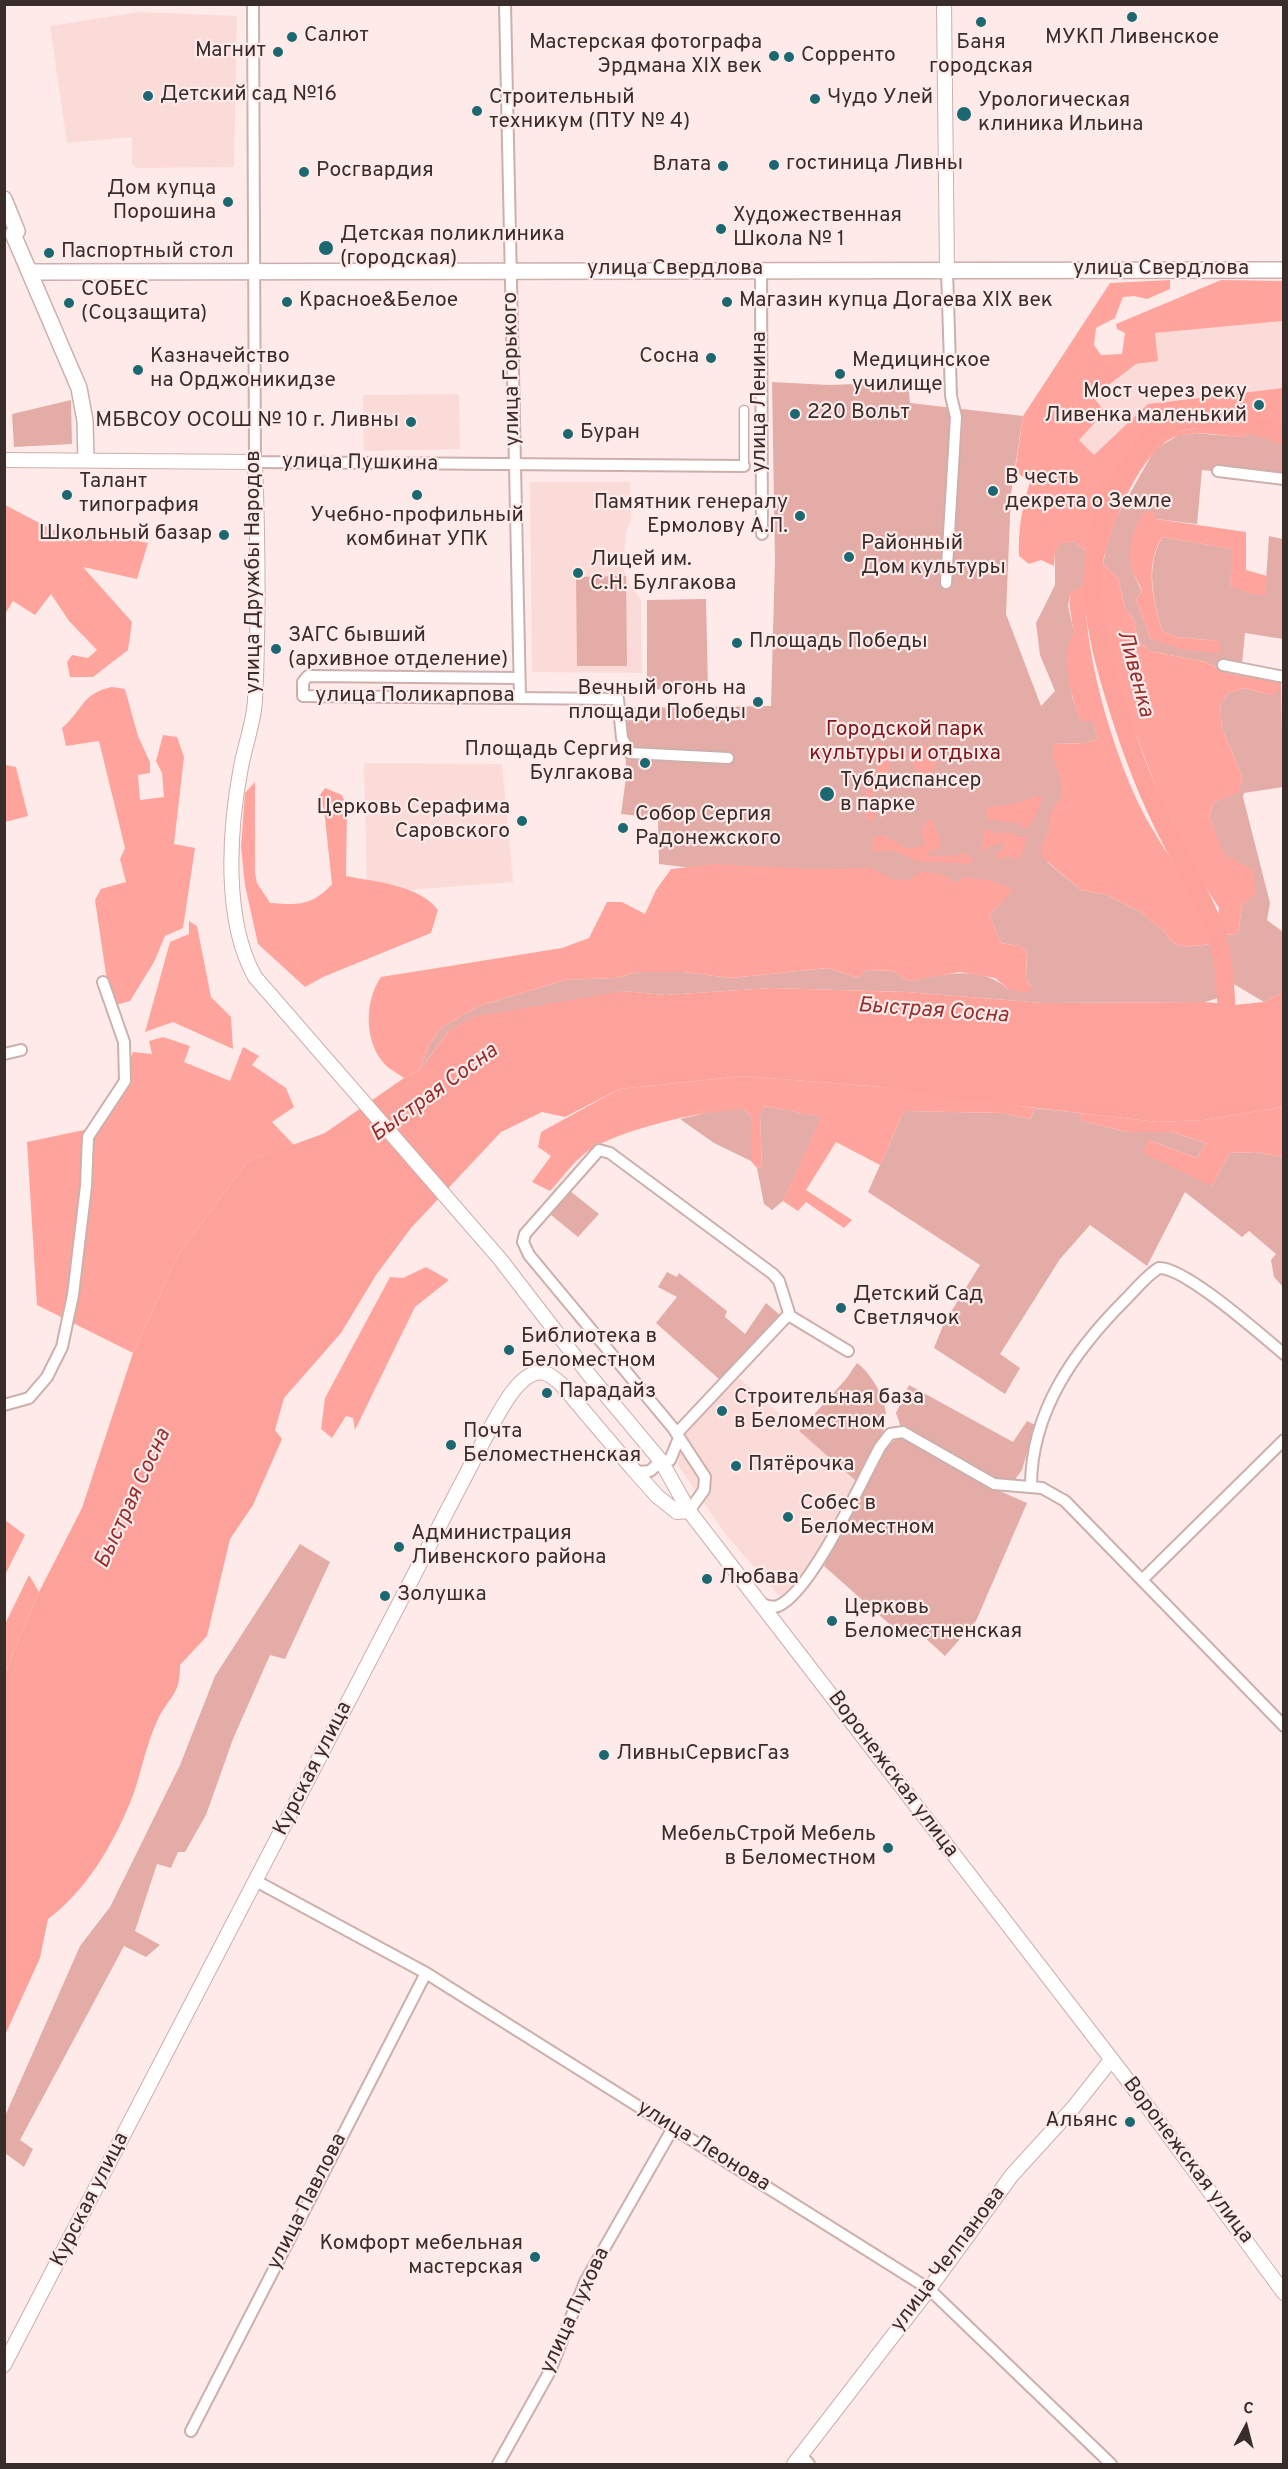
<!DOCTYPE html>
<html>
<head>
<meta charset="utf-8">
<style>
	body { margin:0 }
	#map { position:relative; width:1288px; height:2469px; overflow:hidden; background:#feeae8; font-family:Overpass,sans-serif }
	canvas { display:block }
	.frame { position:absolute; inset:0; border:6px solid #382d2b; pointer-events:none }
	.north { position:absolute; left:1216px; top:2397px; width:60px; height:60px; -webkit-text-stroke:4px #feeae8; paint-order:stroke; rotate:7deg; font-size:16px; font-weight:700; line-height:24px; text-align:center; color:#382d2b }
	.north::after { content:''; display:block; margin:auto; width:21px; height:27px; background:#382d2b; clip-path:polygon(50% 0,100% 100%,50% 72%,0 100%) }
</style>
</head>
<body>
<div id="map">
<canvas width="1288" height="2469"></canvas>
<div class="frame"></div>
<div class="north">С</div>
</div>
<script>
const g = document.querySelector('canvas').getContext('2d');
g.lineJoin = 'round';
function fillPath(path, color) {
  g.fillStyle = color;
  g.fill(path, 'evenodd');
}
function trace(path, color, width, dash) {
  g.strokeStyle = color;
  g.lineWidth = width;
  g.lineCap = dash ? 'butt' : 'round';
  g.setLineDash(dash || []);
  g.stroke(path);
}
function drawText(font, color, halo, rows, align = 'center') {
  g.font = font + ' Overpass,sans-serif';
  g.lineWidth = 4.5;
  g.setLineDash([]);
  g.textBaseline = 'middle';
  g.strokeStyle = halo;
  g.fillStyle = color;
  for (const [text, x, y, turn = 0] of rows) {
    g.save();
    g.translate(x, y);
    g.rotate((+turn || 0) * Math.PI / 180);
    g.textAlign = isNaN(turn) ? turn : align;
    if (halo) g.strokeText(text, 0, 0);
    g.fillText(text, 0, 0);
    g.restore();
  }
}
fillPath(new Path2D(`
	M140 12 237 16 234 167 136 168 132 164V137L67 143 50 26Z
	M1283 321V388L1148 404 1094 455 1079 440 1105 413 1092 397 1136 364 1155 333Z
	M459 394 460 449 364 451 363 395Z
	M530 482H630L631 520 626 532 623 568 630 586 641 599 642 673 532 672Z
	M364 763 502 764 513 882 367 893Z
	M739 1378 856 1481 813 1560 781 1598 726 1535 678 1465 684 1432Z`), '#fbdbd8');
fillPath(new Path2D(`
	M772 382 829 385 908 382 910 403 1023 416 1011 494 1006 614 1041 706 1055 691 1040 655 1036 623 1055 585V552L1059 544 1074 541 1086 551V584L1070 594 1068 606 1074 632 1068 648 1072 696 1080 720H1093L1098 739 1085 743 1055 744 1071 788 1047 862 1081 890 1107 895 1140 912 1163 930 1173 943 1187 947 1210 944 1219 972 1218 998 1205 1002 1044 1003 906 992 772 988 665 995 623 991 449 1031 419 1071 429 1045 442 1027 479 1006 565 980 615 978 639 972H683L731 978 828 968 858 978 867 970 893 971 908 981C943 975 979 964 1008 989L1032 987 1026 980 1027 952 1020 946 1001 943 989 914 1000 905 659 864 658 818 621 814 626 778 625 708 771 706 775 559Z
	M71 400 72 444 14 447 12 414Z
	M1195 433 1240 437H1245L1246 433 1283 443V479L1202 470 1197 524 1156 519 1133 572 1142 592 1136 599 1151 639 1218 641 1177 637 1162 631C1154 601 1144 565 1163 537L1233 549 1230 586 1265 595 1269 536 1283 539V639L1245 633 1241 675 1227 673 1205 662 1149 651 1138 640 1134 620 1125 608 1118 578 1103 564 1108 538 1116 518 1155 449 1179 435Z
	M626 576 627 666H577L576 577Z
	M706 599 708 690 647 689V600Z
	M1276 680 1281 681 1283 787 1244 793 1243 797 1270 903 1267 920 1283 932V992L1264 1002 1232 983 1225 935 1238 934 1242 906 1209 816 1213 803 1239 791 1242 776 1222 729 1220 705 1228 693 1245 688 1272 695Z
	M765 1106 822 1117 783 1201 772 1210 764 1204 757 1168 762 1167 760 1116Z
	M1034 1108 1080 1113 1082 1121 1127 1132H1171L1206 1143 1197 1158 1148 1140 1212 1186 1229 1153 1256 1152 1283 1157V1287L1274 1277 1271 1260 1276 1254 1249 1231 1242 1237 1185 1192 1147 1266 1090 1225 1060 1259 1000 1354 1020 1368 1005 1394 934 1348 944 1323 980 1265 868 1192 904 1111 1002 1113 1031 1119Z
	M722 1109H744L751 1116V1161L714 1143 680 1119Z
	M570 1191 599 1214 578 1237 551 1215Z
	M667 1272 677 1277 679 1273 727 1311 725 1317 745 1334 766 1303 780 1315 720 1380 656 1323 677 1297 658 1287Z
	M857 1363C872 1373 891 1407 885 1425 880 1444 865 1464 856 1481L799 1431 846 1379Z
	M909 1385 1013 1442 1027 1421 1035 1425 1022 1470 1013 1482 1001 1483 900 1425 896 1413Z
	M898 1437 910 1439 984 1484 1027 1503 976 1621 945 1656 924 1637 896 1630 824 1566 883 1452Z
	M300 1544 330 1562 285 1659 270 1655 233 1739 206 1815 185 1852H178L171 1868 157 1864 135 1931 160 1945 146 1957 124 1946 20 2140 33 2149 24 2167 5 2153V2116L80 1946 110 1907 180 1765 215 1676Z`), '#e4aca7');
fillPath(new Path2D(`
	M1170 280V289L1147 299 1134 296 1123 297 1115 318 1096 328 1094 345 1101 355 1122 354 1125 333 1117 329 1116 324 1221 280 1283 281V321L1155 333 1158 361 1136 364 1093 397 1105 412 1079 440 1094 455 1148 404 1283 388V429C1243 416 1195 403 1154 424 1140 432 1123 460 1115 474 1101 499 1091 522 1086 551L1074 541 1060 544 1055 552 1054 566 1041 560 1029 564 1019 556C1018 529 1022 508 1030 482L1015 471 1023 416 1110 283Z
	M1216 425 1237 428 1246 433 1245 437C1224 437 1203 430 1181 435 1143 442 1109 529 1103 564L1118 578 1125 608 1134 620 1138 640 1149 651 1205 662 1227 673 1276 680 1280 684 1279 691 1272 695 1245 688 1228 693 1220 705 1222 729 1242 776 1239 792 1213 803 1209 816 1224 854 1254 871 1255 894 1242 906 1238 934 1225 935 1218 918 1219 908 1190 863 1164 809 1120 692 1104 635 1097 559 1100 541 1121 486 1141 457 1157 439 1174 432Z
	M5 505 53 530 86 531 148 543 137 579 83 567 132 622 128 650 93 677H70L67 662 72 655 88 658 97 650 69 621 51 594 35 615 13 601 5 614Z
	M1145 511 1154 512 1156 519 1246 532V570L1267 576 1265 596 1252 594 1230 586 1232 549 1163 537C1143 564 1154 601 1162 631L1177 637 1218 641 1221 648 1218 653 1181 649 1151 639 1136 599 1142 592C1140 583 1135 578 1132 570 1126 550 1133 528 1145 511Z
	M1086 584C1081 650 1118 773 1153 830 1174 866 1202 901 1210 944L1187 947 1173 943 1163 930 1140 912 1107 895 1081 890 1043 858 1041 849 1049 829 1051 812 1062 796V782L1052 755 1054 744 1085 743 1098 739 1093 721H1080C1073 699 1064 670 1068 647 1069 641 1074 636 1073 630 1072 616 1068 607 1070 593Z
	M112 687 125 689 138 736 150 762V773L138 775 140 800 164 797 162 773 156 761 163 735 177 737 184 757 174 844 195 848 183 928 165 936 154 962 130 1001 116 1005 107 981 95 900 101 889 126 882 120 859 125 848 99 741 66 746 62 728C83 710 82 693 112 687Z
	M878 743 886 745 890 753 887 789 874 788C871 800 876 809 874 820H870L865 816 868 775 877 773 878 765 871 752 873 745Z
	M924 746 930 749 937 761 927 784 923 786 912 758 916 751Z
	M5 765 16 767 28 816 5 822Z
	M255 782V873L257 883 270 903C299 905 312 906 332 884L324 809 319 796 325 788 342 795 347 807 346 876C376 882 419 885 438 910L431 933 323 977 305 987 258 944 245 885 241 847 245 793Z
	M1039 795 1042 797C1039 808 1034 823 1024 830L1019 823 987 819 986 808 1018 803Z
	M931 818 941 842 939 849 930 851 928 856C941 854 951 859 963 853L971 857 972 864 917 861 892 850 878 852 872 850 873 837 883 835 908 849 923 846 925 843 920 831Z
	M983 829 997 833H1011L1021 838 1025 836 1027 838 1021 857 1013 859 1007 855 1002 860 997 858 996 853 1004 849 1003 843 989 846 982 853Z
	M716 864 811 869 870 868 892 879 908 880 923 871 943 875 957 883 963 877 989 880 1013 889 1000 905 989 914 1001 943 1020 946 1027 952 1026 980 1033 988 1025 993 1008 989 995 978 960 972 908 981 893 971 867 970 858 978 828 968 731 978 683 972H639L615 978 565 980 479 1006 442 1027 429 1045 419 1071 404 1078C397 1073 387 1068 382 1061 364 1038 365 1000 381 977L562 948 589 938 607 902H622L645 914 656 890 671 869Z
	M189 921 197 926 211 997 231 1017 233 1049 173 1022 145 1032 170 942 189 934Z
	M163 1037 190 1046 184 1062 230 1081 243 1047 259 1056 252 1065 286 1088 294 1107 272 1122 294 1145 247 1162 179 1254 133 1353 37 1305 27 1142 103 1126 133 1052 152 1054 149 1041Z
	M743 1076 883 1087 1034 1108 1031 1119 1002 1113 904 1111 880 1165 836 1142 806 1190 852 1220 844 1228 806 1202 798 1211 783 1201 821 1117 765 1106 760 1116 762 1167 757 1168 751 1161V1116L744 1109C703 1110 633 1127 596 1146 578 1155 564 1176 550 1191L532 1182 551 1156 538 1147 541 1132 619 1089Z
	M1283 1107V1157L1256 1152 1229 1153 1212 1186 1143 1153 1148 1140 1197 1158 1206 1143 1171 1132H1127L1082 1121 1080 1113 1158 1122 1203 1120Z
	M426 1267 449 1280 415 1307 355 1430 353 1418 346 1416 332 1438 321 1429 325 1398 390 1277 403 1278Z
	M5 1520 25 1535 5 1575Z
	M29 1575 39 1592 5 1673V1624Z`), '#fea49d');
fillPath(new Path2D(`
	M772 988 906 992 1044 1003 1205 1002 1234 1005 1264 1002 1283 992V1107L1203 1120 1158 1122 950 1098 883 1087 743 1076 619 1089 565 1117 542 1112 501 1132 411 1228 376 1275 341 1333 284 1398 275 1430 282 1439 253 1505 230 1539 207 1636 180 1665C180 1696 170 1695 158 1719 145 1746 141 1776 130 1803 112 1846 86 1891 48 1919L40 1958 5 2035V1673L39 1592 82 1508 133 1353 179 1254 247 1162 325 1133 404 1078 419 1071 449 1031 473 1017 623 991 665 995Z`), '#fca29b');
trace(new Path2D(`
	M1228 1028C1225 994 1226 962 1215 929 1203 896 1184 867 1169 836 1147 794 1131 751 1117 705 1089 617 1074 534 1136 456 1144 445 1152 433 1164 427 1202 410 1247 422 1284 436`), '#fca29b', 18);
const pedestrian = new Path2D(`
	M744 410V466`);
const minor = new Path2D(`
	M253 4 255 462 744 466
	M505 4 520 697
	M761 270 762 534
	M1218 471 1284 479
	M946 583 956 417 951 396 947 270
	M1223 665 1284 677
	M519 678 308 676 303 682V696L618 699 622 738 630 753 728 758
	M4 1054 21 1050
	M4 1405 29 1398 47 1377 62 1347 73 1295 86 1186 88 1137 125 1081 124 1042 103 982
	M677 1433 789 1314
	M632 1468 640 1472 650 1471 661 1461 670 1460 679 1438
	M1031 1486C1031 1411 1075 1350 1126 1299 1136 1289 1147 1275 1159 1268 1185 1267 1261 1335 1284 1354
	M689 1511 704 1490 705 1477 673 1428 529 1255 523 1242 525 1234 599 1150 610 1153 773 1274 779 1281 790 1316 848 1351
	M1142 1580 1284 1440
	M761 1603C766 1606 772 1608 778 1606 811 1593 862 1480 880 1447L890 1434 903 1432 994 1484 1042 1488 1065 1501 1284 1726
	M256 1881 426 1973 929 2289 1111 2464
	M191 2431 426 1973
	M801 2455 809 2464
	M498 2464 550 2371 585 2282 673 2128`);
const tertiary = new Path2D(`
	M944 4 947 270
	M4 460 255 462C258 542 259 620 255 700 254 722 245 745 241 767 229 830 223 920 255 977L500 1259 590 1376 661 1461 689 1511 1136 2091 1284 2293
	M4 2365 484 1440C495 1421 519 1366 545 1373 551 1375 556 1380 561 1384L632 1468 657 1496 677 1512 689 1511
	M794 2464 929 2289 1012 2175 1073 2108 1111 2060`);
const secondary = new Path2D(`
	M4 199 17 231 13 234
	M13 234 79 388 85 421 86 459
	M31 272 1284 270`);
trace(pedestrian, '#cdafac', 11);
trace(minor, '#cdafac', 14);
trace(tertiary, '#cdafac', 16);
trace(secondary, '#cdafac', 18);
trace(pedestrian, '#fff', 8);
trace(minor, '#fff', 10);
trace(tertiary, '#fff', 14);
trace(secondary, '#fff', 15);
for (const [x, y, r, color] of [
	[1132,17,6,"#1c6870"],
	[981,22,6,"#1c6870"],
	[292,37,6,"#1c6870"],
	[278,52,6,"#1c6870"],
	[774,56,6,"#1c6870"],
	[789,57,6,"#1c6870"],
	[148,96,6,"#1c6870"],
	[815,99,6,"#1c6870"],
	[477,111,6,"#1c6870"],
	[964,114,8,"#1c6870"],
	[774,165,6,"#1c6870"],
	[723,166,6,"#1c6870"],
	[304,172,6,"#1c6870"],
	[228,202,6,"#1c6870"],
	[721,229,6,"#1c6870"],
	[326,248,8,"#1c6870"],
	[49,253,6,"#1c6870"],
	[287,302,6,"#1c6870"],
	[727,302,6,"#1c6870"],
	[69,303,6,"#1c6870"],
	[711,358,6,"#1c6870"],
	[138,370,6,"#1c6870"],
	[840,374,6,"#1c6870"],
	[1259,405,6,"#1c6870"],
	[795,414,6,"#1c6870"],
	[411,422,6,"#1c6870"],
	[568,434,6,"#1c6870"],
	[993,491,6,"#1c6870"],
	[67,495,6,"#1c6870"],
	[417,495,6,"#1c6870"],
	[800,516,6,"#1c6870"],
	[224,535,6,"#1c6870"],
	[849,557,6,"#1c6870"],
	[578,573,6,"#1c6870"],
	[737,643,6,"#1c6870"],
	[276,649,6,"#1c6870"],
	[758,702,6,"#1c6870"],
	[645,763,6,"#1c6870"],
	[827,794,8,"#1c6870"],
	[522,821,6,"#1c6870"],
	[623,828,6,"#1c6870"],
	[841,1308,6,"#1c6870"],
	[509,1350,6,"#1c6870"],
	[547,1393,6,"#1c6870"],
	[722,1411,6,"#1c6870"],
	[451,1445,6,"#1c6870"],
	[736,1466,6,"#1c6870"],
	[788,1517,6,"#1c6870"],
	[399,1547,6,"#1c6870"],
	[707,1579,6,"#1c6870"],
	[385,1596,6,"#1c6870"],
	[832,1621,6,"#1c6870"],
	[604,1755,6,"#1c6870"],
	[888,1848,6,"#1c6870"],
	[1130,2122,6,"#1c6870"],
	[535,2257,6,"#1c6870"]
]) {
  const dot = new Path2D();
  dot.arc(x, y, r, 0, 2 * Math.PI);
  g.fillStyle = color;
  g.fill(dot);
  trace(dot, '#feeae8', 2);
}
drawText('21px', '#382d2b', '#feeae8', [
	["Салют",304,37],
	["МУКП Ливенское",1132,39,"center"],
	["Мастерская фотографа",762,44,"right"],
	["Эрдмана XIX век",762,68,"right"],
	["Баня",981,44,"center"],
	["городская",981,68,"center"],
	["Магнит",266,52,"right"],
	["Сорренто",801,57],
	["Детский сад №16",160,96],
	["Строительный",489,99],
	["техникум (ПТУ № 4)",489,123],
	["Чудо Улей",827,99],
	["Урологическая",978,102],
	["клиника Ильина",978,126],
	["гостиница Ливны",786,165],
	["Влата",711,166,"right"],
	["Росгвардия",316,172],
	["Дом купца",216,190,"right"],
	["Порошина",216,214,"right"],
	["Художественная",733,217],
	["Школа № 1",733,241],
	["Детская поликлиника",340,236],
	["(городская)",340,260],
	["Паспортный стол",61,253],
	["СОБЕС",81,291],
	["(Соцзащита)",81,315],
	["Красное&Белое",299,302],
	["Магазин купца Догаева XIX век",739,302],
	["Казначейство",150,358],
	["на Орджоникидзе",150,382],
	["Сосна",699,358,"right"],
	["Медицинское",852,362],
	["училище",852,386],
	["Мост через реку",1247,393,"right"],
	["Ливенка маленький",1247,417,"right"],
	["220 Вольт",807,414],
	["МБВСОУ ОСОШ № 10 г. Ливны",399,422,"right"],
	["Буран",580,434],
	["В честь",1005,479],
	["декрета о Земле",1005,503],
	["Талант",79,483],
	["типография",79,507],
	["Памятник генералу",788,504,"right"],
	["Ермолову А.П.",788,528,"right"],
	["Учебно-профильный",417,517,"center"],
	["комбинат УПК",417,541,"center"],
	["Школьный базар",212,535,"right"],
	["Районный",861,545],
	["Дом культуры",861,569],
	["Лицей им.",590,561],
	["С.Н. Булгакова",590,585],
	["ЗАГС бывший",288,637],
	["(архивное отделение)",288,661],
	["Площадь Победы",749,643],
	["Вечный огонь на",746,690,"right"],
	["площади Победы",746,714,"right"],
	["Площадь Сергия",633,751,"right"],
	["Булгакова",633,775,"right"],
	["Тубдиспансер",840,782],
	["в парке",840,806],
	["Церковь Серафима",510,809,"right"],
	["Саровского",510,833,"right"],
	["Собор Сергия",635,816],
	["Радонежского",635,840],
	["Детский Сад",853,1296],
	["Светлячок",853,1320],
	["Библиотека в",521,1338],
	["Беломестном",521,1362],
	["Парадайз",559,1393],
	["Строительная база",734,1399],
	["в Беломестном",734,1423],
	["Почта",463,1433],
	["Беломестненская",463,1457],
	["Пятёрочка",748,1466],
	["Собес в",800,1505],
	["Беломестном",800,1529],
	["Администрация",411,1535],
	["Ливенского района",411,1559],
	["Любава",719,1579],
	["Золушка",397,1596],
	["Церковь",844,1609],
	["Беломестненская",844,1633],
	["ЛивныСервисГаз",616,1755],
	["МебельСтрой Мебель",876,1836,"right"],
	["в Беломестном",876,1860,"right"],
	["Альянс",1118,2122,"right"],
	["Комфорт мебельная",523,2245,"right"],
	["мастерская",523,2269,"right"]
], 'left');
drawText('21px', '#382d2b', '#feeae8', [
	["улица Свердлова",675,270],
	["улица Свердлова",1161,270],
	["улица Горького",513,369,-91],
	["улица Ленина",761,402,-90],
	["улица Пушкина",360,464,1],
	["улица Дружбы Народов",255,572,-90],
	["улица Поликарпова",415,697],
	["Курская улица",314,1769,-63],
	["Воронежская улица",892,1775,53],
	["улица Леонова",703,2147,32],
	["Воронежская улица",1187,2161,53],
	["Курская улица",91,2200,-63],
	["улица Павлова",308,2202,-63],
	["улица Челпанова",949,2260,-53],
	["улица Пухова",576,2311,-65]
]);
drawText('21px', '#7e161b', '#feeae8', [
	["Городской парк",905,731],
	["культуры и отдыха",905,755]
]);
drawText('italic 22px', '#952f2e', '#feeae8', [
	["Ливенка",1134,674,75],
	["Быстрая Сосна",933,1012,4],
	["Быстрая Сосна",435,1094,-36],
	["Быстрая Сосна",134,1499,-65]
]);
</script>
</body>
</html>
